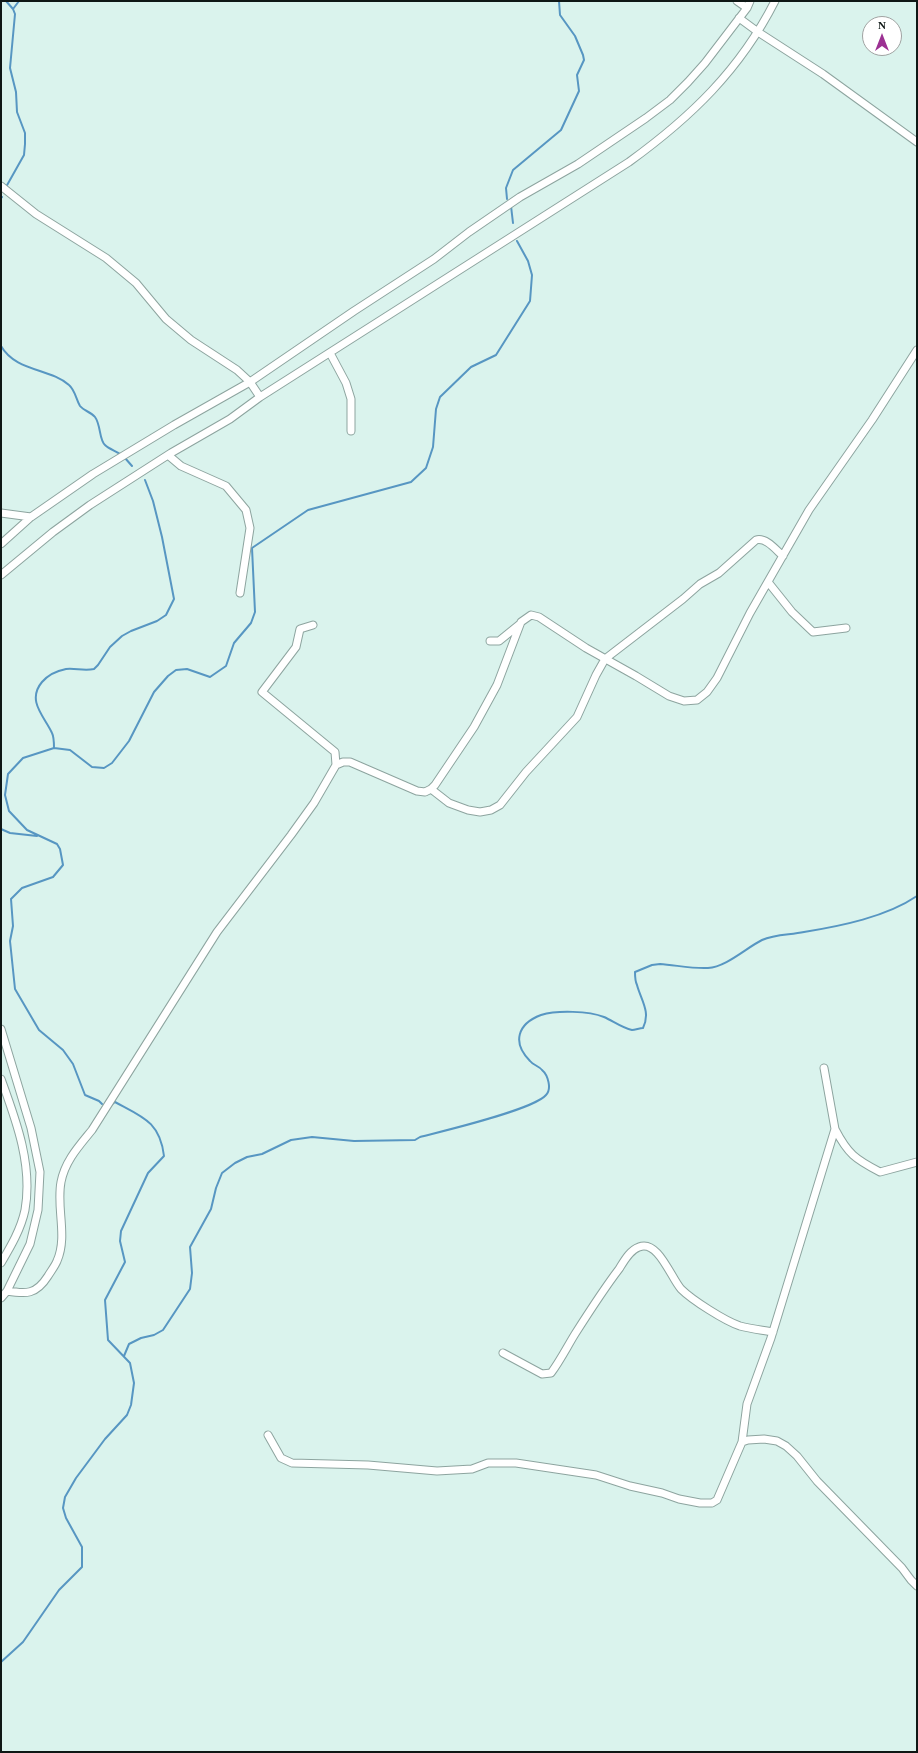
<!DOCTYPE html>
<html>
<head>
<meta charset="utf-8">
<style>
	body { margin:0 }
	#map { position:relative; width:918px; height:1753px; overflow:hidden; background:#daf3ed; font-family:"Times New Roman",serif }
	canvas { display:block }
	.frame { position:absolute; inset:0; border:2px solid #0e1715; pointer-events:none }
	.north { position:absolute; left:862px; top:16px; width:40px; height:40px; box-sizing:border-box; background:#fff; border:1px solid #9fa2a1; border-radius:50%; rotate:0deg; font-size:11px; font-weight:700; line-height:16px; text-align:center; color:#0e1715 }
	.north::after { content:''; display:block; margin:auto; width:14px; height:18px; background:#9c3193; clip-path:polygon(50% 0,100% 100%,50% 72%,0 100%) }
</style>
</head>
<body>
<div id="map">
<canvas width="918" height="1753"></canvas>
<div class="frame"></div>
<div class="north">N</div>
</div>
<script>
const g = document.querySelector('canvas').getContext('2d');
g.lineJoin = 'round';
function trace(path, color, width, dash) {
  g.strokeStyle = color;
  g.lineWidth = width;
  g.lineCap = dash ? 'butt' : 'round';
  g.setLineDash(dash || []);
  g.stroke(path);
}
trace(new Path2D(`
	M13 9 19 1
	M6 187 24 155 25 144V133L17 112 16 92 10 68 15 14 13 9 6 1
	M1 198 2 197
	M507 199 506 188 513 170 561 130 579 91 577 75 584 60 583 55 575 36 560 15 559 1
	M511 206 513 223
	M1 346C16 372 50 368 69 385 75 390 76 399 80 406 84 411 91 412 95 417 101 425 99 440 105 445 109 449 116 451 120 454
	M125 458 132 466
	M54 748C54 743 54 737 52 733 45 717 26 701 42 682 48 675 56 671 66 669 75 668 84 671 94 669L98 665 110 647 122 636 131 631 157 621 166 615 174 599 162 537 153 501 145 480
	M1 829 10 833 37 836
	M102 1104 99 1101 85 1095 73 1064 63 1050 39 1030 15 989 10 941 13 926 11 899 22 888 53 877 63 865 60 849 57 844 27 830 9 811 5 795 8 774 23 758 54 748 70 750 92 767 104 768 112 763 129 741 154 692 168 676 176 670 187 669 210 677 226 666 234 643 251 623 255 612 252 548 308 510 411 482 426 468 433 447 436 409 440 397 471 367 496 355 530 301 532 275 528 261 517 241
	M124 1356 129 1344 141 1338 154 1335 163 1330 190 1289 192 1273 190 1247 211 1209 216 1188 222 1173 235 1163 247 1157 262 1154 291 1140 312 1137 354 1141 415 1140 420 1137C443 1131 533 1110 546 1095 552 1089 548 1075 542 1070 539 1066 533 1065 530 1061 512 1043 517 1024 541 1015 557 1010 589 1011 604 1017 613 1021 622 1028 632 1030 635 1030 640 1028 643 1028 651 1012 641 1000 637 985 635 981 635 977 635 972L652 965 660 964C675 965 693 969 708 968 726 967 746 948 762 940 775 934 790 935 804 932 841 926 886 917 917 896
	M1 1662 23 1642 59 1590 82 1567V1547L66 1518 63 1508 65 1497 76 1478 105 1439 127 1415 131 1405 134 1383 130 1363 108 1340 105 1300 125 1262 120 1241 121 1231 148 1173 164 1156C160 1122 143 1117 115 1102L111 1105`), '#5796c2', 2);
const minor = new Path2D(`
	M737 1 747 8
	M739 18 758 32 823 74 917 142
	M1 186 36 214 106 258 136 283 166 319 191 340 237 370 250 382 260 397
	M330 353 346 383 351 399V431
	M168 455 181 466 226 486 246 510 250 528 240 593
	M1 513 31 517
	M1 544 31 517 93 474 174 425 250 382 354 311 434 259 469 232 520 197 578 164 646 118 670 100 688 82 705 63 747 8 750 1
	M1 575 53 532 90 505 171 453 230 419 260 397 629 162C691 117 740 70 775 1
	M768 582 792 612 813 632 846 628
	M313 625 300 629 296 647 262 692 335 752 336 765
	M490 641H499L520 624
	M431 789 449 803 468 810 480 812 491 810 500 805 526 772 577 717 596 675 605 659 683 599 700 584 719 573 756 540C766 537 776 550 783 556
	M1 1029 31 1128 40 1172 38 1210 30 1244 7 1291 1 1298
	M1 1079C16 1120 33 1165 25 1210 21 1229 11 1246 1 1263
	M835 1129C848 1154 855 1159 880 1172L917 1162
	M7 1291C26 1294 36 1295 48 1276 51 1271 55 1266 57 1261 68 1236 56 1208 61 1182 65 1161 79 1146 92 1130L217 932 291 835 314 803 336 765 343 762H350L417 791 425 792 431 789 435 785 474 727 497 685 521 622 531 615 539 617 586 648 636 676 669 696 684 701 697 700 707 692 717 678 750 613 809 510 872 420 917 350
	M503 1353 542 1374 551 1373C560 1361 567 1347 575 1334 589 1312 603 1290 619 1269 624 1261 630 1250 639 1247 658 1239 671 1278 681 1289 692 1300 725 1321 740 1326 751 1329 762 1330 773 1332
	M268 1435 281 1458 292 1463 368 1465 437 1471 472 1469 488 1463H516L596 1475 630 1486 662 1493 679 1499 700 1503H712L717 1500 742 1442 748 1440 764 1439 777 1441 786 1446 797 1456 817 1481 902 1568 911 1580 917 1586
	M742 1442 747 1404 771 1338 835 1129 824 1068`);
trace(minor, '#8da49f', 9);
trace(minor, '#fff', 7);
</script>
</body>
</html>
